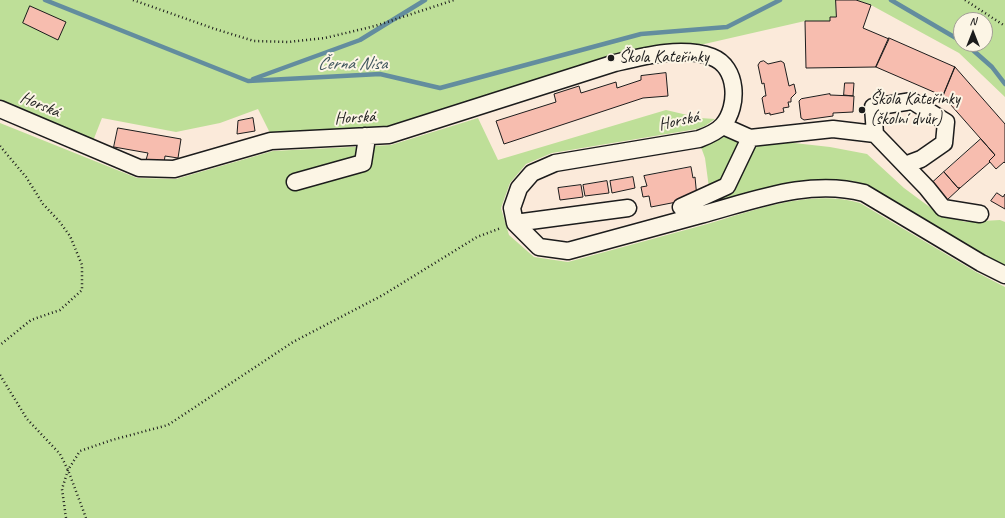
<!DOCTYPE html>
<html>
<head>
<meta charset="utf-8">
<style>
	body { margin:0 }
	#map { position:relative; width:1005px; height:518px; overflow:hidden; background:#fbeada; font-family:Caveat,sans-serif }
	canvas { display:block }
	.north { position:absolute; left:953px; top:12px; width:40px; height:40px; box-sizing:border-box; background:#fcf5e5; border:1px solid #a29e95; border-radius:50%; rotate:0deg; font-size:11px; font-weight:700; line-height:16px; text-align:center; color:#1c1c1c }
	.north::after { content:''; display:block; margin:auto; width:14px; height:18px; background:#1c1c1c; clip-path:polygon(50% 0,100% 100%,50% 72%,0 100%) }
</style>
</head>
<body>
<div id="map">
<canvas width="1005" height="518"></canvas>
<div class="north">N</div>
</div>
<script>
const g = document.querySelector('canvas').getContext('2d');
g.lineJoin = 'round';
function fillPath(path, color) {
  g.fillStyle = color;
  g.fill(path, 'evenodd');
}
function trace(path, color, width, dash) {
  g.strokeStyle = color;
  g.lineWidth = width;
  g.lineCap = dash ? 'butt' : 'round';
  g.setLineDash(dash || []);
  g.stroke(path);
}
function drawText(font, color, halo, rows, align = 'center') {
  g.font = font + ' Caveat,sans-serif';
  g.lineWidth = 4;
  g.setLineDash([]);
  g.textBaseline = 'middle';
  g.strokeStyle = halo;
  g.fillStyle = color;
  for (const [text, x, y, turn = 0] of rows) {
    g.save();
    g.translate(x, y);
    g.rotate((+turn || 0) * Math.PI / 180);
    g.textAlign = isNaN(turn) ? turn : align;
    if (halo) g.strokeText(text, 0, 0);
    g.fillText(text, 0, 0);
    g.restore();
  }
}
fillPath(new Path2D(`
	M0 0H836V17H830V21H805L700 45 681 43 640 49 613 55 387 127 270 133 258 109 220 123 176 132 102 118 93 141 0 103Z
	M856 0H1005V97L959 53 871 5ZM961 20H985V44H961Z
	M666 110 700 118 715 119 705 126 697 129 552 153 526 164 510 183 501 208 509 235 534 257 568 262C612 250 656 238 700 226 751 212 807 188 860 203L976 272 1005 287V518H0V123L137 178 176 179 273 151 391 145 478 118 498 160Z
	M729 131 785 142 830 147 867 154 904 188 935 211 965 222 1000 220 1005 222V266L985 256 867 185 852 181 825 179 781 184 711 203 705 158 701 147 714 142Z`), '#bedf98');
trace(new Path2D(`
	M45 0 248 81 380 74 440 88 641 34 727 27 780 0
	M891 0 961 41
	M966 44 992 67 1005 84
	M253 79 360 40 425 0`), '#638d9e', 4.5);
const building = new Path2D(`
	M836 0H856L871 5 863 28 889 39 876 67 806 68 805 21H830V17H836Z
	M30 6 66 22 58 40 23 23Z
	M889 38 955 67 943 96 876 67Z
	M764 61 768 64 781 61 784 63 789 86 794 84 796 93 791 98V102H788L789 107 783 108 784 112 770 115V113L765 114 762 98 764 96H766L764 83 762 84 758 65 760 62Z
	M955 67 1005 124V163L1004 162 996 169 989 161 995 155 943 96Z
	M666 73 668 96 643 98 504 144 496 121 556 102 554 94 579 86 581 93 616 82 617 88 641 80V76Z
	M845 83H854L853 96 844 95Z
	M830 94V95L854 96 853 112 833 113V116L804 120 801 118 799 101 801 99Z
	M253 118 255 131 237 134 238 121Z
	M118 128 181 139 178 158 165 156 164 163 146 160 148 153 114 147Z
	M981 139 995 155 989 161 990 162 960 188H958L944 172Z
	M691 167 693 178 695 177 697 198 651 207 649 196 643 197 641 187 647 186 644 176Z
	M944 172 958 188H960L947 200 932 183Z
	M633 177 635 188 612 193 610 181Z
	M607 181 609 193 585 196 583 185Z
	M581 185 583 197 560 200 558 188Z
	M997 193 1003 197 1005 194V209L991 201Z`);
fillPath(building, '#f7bdaf');
trace(building, '#1c1c1c', 1);
const minor = new Path2D(`
	M0 109 139 168 174 169 271 141 389 135 615 63C644 56 682 46 712 57 738 67 739 106 723 125 717 132 707 136 699 139L555 163 532 173 519 188 512 208 515 223 539 247 568 251C612 239 656 227 700 215 753 201 809 178 864 193L981 263 1005 275
	M723 126 750 138 833 129 875 134 927 188 943 208 980 214
	M875 134 873 107 912 101 946 122 944 143 921 159 905 165
	M295 182 363 163 366 144 365 136
	M681 207 727 186 750 138
	M515 223 628 208`);
trace(minor, '#1c1c1c', 19);
trace(new Path2D(`
	M133 0 215 29 254 41 288 42 325 38 375 26 454 0
	M965 0 1005 26
	M0 146 26 177 43 204 59 221 70 236 82 265V290L60 310 31 320 0 345
	M0 375 27 419 60 454 68 470 86 518
	M66 518 62 489 68 470 80 451 112 440 168 425 293 342 383 295 477 237 501 228`), '#1c1c1c', 2.5, [1, 3]);
trace(minor, '#fcf5e5', 16);
for (const [x, y, r, color] of [
	[611,58,4,"#1c1c1c"],
	[862,110,4,"#1c1c1c"]
]) {
  const dot = new Path2D();
  dot.arc(x, y, r, 0, 2 * Math.PI);
  g.fillStyle = color;
  g.fill(dot);
  trace(dot, '#fcf5e5', 1.5);
}
drawText('17px', '#1c1c1c', '#fcf5e5', [
	["Škola Kateřinky",619,58],
	["Škola Kateřinky",870,100],
	["(školní dvůr)",870,120]
], 'left');
drawText('17px', '#1c1c1c', '#fcf5e5', [
	["Horská",40,105,23],
	["Horská",355,118,-3],
	["Horská",679,121,-12]
]);
drawText('italic 18px', '#3f555d', '#fcf5e5', [
	["Černá Nisa",352,64]
]);
</script>
</body>
</html>
